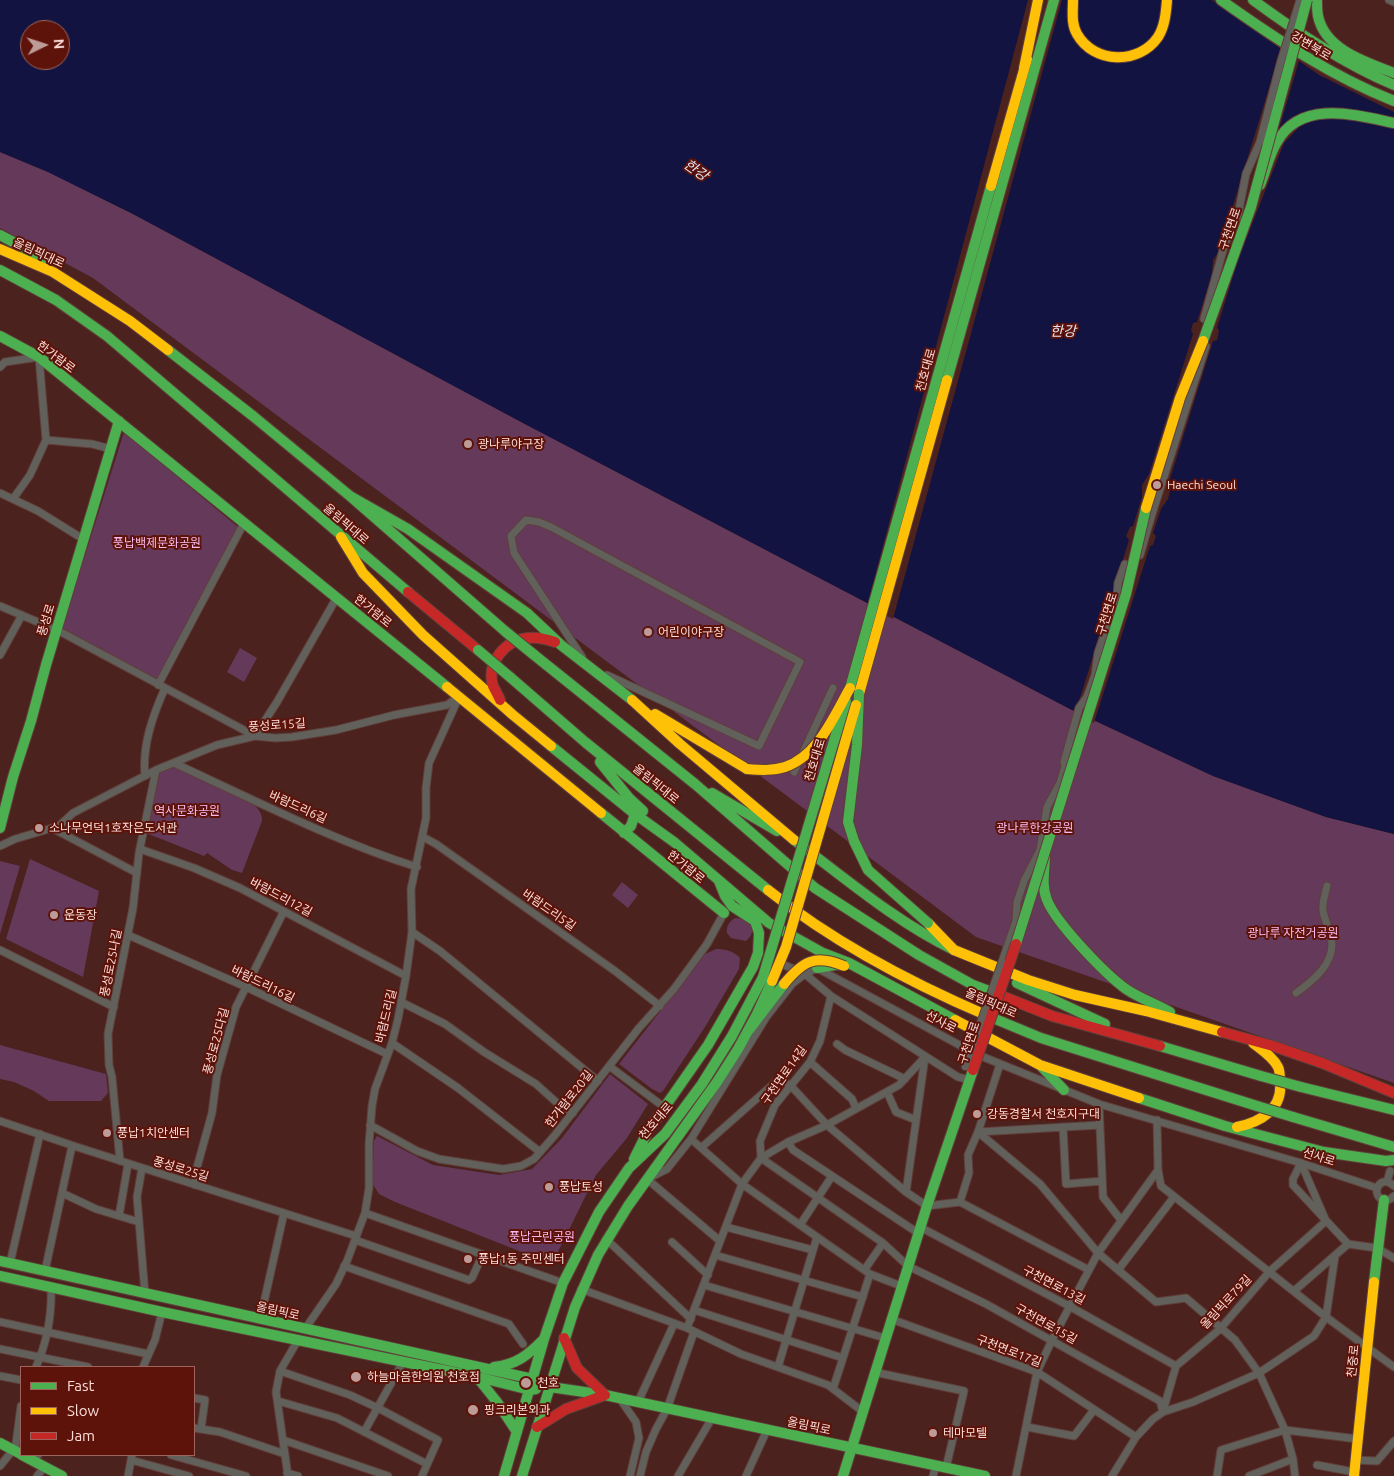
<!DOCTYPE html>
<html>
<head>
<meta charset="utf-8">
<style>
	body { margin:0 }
	#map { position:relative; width:1394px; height:1476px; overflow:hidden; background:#4b221d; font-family:Ubuntu,sans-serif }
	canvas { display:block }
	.legend { position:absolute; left:20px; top:1366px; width:175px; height:90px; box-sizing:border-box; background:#5e130a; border:1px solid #9c645c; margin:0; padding:6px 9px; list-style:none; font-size:15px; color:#faddd8 }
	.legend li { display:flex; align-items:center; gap:10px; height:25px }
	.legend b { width:25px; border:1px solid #9c645c }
	.north { position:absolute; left:20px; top:20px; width:50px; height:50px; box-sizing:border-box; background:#5e130a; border:1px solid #9c645c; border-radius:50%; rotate:86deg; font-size:14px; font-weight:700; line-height:20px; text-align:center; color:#faddd8 }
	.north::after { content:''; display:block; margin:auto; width:18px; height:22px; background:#bd9c97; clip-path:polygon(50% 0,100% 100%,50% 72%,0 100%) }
</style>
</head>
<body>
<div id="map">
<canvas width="1394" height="1476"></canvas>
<ul class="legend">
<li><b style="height:6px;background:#4caf50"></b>Fast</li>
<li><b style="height:6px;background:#ffc107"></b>Slow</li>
<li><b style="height:6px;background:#c62828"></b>Jam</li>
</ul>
<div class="north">N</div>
</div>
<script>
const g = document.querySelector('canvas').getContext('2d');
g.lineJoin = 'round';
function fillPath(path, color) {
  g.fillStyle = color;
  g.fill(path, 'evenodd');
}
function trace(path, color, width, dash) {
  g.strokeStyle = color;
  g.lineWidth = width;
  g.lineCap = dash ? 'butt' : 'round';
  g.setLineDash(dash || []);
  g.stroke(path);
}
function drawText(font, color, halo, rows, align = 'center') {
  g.font = font + ' Ubuntu,"Noto Sans KR",sans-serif';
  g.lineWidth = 4;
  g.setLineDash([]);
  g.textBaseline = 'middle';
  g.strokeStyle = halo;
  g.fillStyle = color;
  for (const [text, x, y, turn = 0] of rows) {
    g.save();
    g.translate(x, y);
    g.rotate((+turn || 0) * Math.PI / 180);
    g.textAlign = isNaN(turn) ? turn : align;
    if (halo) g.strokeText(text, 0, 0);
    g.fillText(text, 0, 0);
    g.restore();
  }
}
fillPath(new Path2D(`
	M0 152 48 172 133 214 523 423 1070 709 1213 776 1326 817 1394 834V1083L976 937 93 278 0 228Z
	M124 432 238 527 157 680 62 628Z
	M240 648 257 658 244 682 227 672Z
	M174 766 248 800C255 805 263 812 262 821L242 873 232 870 207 853 204 856 146 833 158 774Z
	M30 859 99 891 83 977 6 939Z
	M0 861 20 866 0 934Z
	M622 882 638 895 628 908 612 895Z
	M735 918 743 919 752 926C753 933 751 936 746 941L731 938 727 933C726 926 729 922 735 918Z
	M716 949C726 949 733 951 740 958L739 969 705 1027 663 1091 660 1093 652 1089 619 1064 705 954Z
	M0 1045 106 1074 108 1093 101 1101H49L34 1091 14 1082 0 1079Z
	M610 1074 648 1104 627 1138 596 1175 552 1264 395 1202 379 1194 372 1183 374 1141 377 1136 433 1165 499 1175 532 1169 562 1138Z`), '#64395a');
fillPath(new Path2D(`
	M0 0H1212L1327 72 1394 82V834L1326 817 1213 776 1070 709 523 423 133 214 48 172 0 152ZM30 30H60V60H30Z`), '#121340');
fillPath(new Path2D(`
	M1028 0H1062L893 619 867 606Z
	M1212 0H1216L1343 72 1394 80V112L1319 75 1299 61 1278 133 1288 124 1333 116 1303 123 1284 143 1238 260 1217 328 1219 330 1217 340 1213 341 1170 479 1171 487 1168 499 1161 509 1153 533 1156 536 1153 545 1150 546 1094 723 1075 714 1129 540 1126 536 1130 527 1133 526 1142 497V485L1149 474 1193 334 1191 330 1193 323 1197 322 1212 274 1213 260 1219 251 1281 49Z`), '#4b221d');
const street = new Path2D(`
	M1389 0 1394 2
	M1204 319 1225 243 1237 220 1246 174 1260 142
	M0 367 5 362 39 357 46 440 30 475 13 499
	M46 440 92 444 111 449
	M0 493 38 511 83 539
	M1140 555 1152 514 1206 346
	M0 606 59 631 255 736 277 702 337 597
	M0 655 22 615
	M582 657 514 553 511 536 526 520 539 522 551 527 800 662 759 746 607 675
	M158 685 244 523
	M174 763C252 799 334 841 417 867
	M794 772 833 688
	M145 776C142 745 153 715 165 688
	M52 828 137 873
	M423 837 436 844 615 971 660 1006
	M0 846 15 839 59 826 73 813 156 770 217 745 255 736 275 738 292 737 336 730 394 715 447 705 458 697
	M140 849 194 868 240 888 406 976
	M412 932 440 951 598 1081
	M128 935 246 987 387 1054
	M0 950 114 1007
	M777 962 805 974 831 996 958 1077 970 1080
	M1002 962 1016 921 1017 902 1024 881 1040 850 1047 807 1060 783 1065 766 1064 762 1079 708 1087 697 1095 675 1098 653 1117 597 1118 583 1125 564
	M1296 993C1314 980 1337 962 1331 936 1329 928 1324 919 1323 910 1322 903 1325 894 1327 886
	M831 996 820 1041 810 1062 775 1105 760 1141 761 1158 883 1243 908 1266 986 1304 1160 1401 1163 1412
	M401 1002 445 1024 484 1052 536 1084 556 1102 573 1113
	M392 1043 458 1088 540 1152
	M837 1044 845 1050 905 1079
	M810 1062 852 1099 856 1108
	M609 1066 664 1107
	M887 1092 896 1112 916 1120
	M1099 1104 1103 1197 1121 1220
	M1157 1120 1158 1170 1161 1186 1326 1317 1394 1367
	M0 1121 77 1147 356 1236
	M370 1125 417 1151 439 1159 503 1169 521 1166 534 1159 555 1135 639 1028 674 989 707 944 724 913
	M1063 1127 1066 1184 1102 1181
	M978 1132 1040 1184 1098 1253 1156 1302 1186 1298 1235 1340 1259 1373 1285 1430 1293 1459 1295 1476
	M978 1132 1100 1125
	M691 1139 742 1184 817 1237 870 1274 901 1286
	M788 1142 793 1150 918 1233
	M702 1147 779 1079 791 1086 827 1125 906 1192 927 1206 960 1202 969 1173 968 1155 978 1132 1000 1064
	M120 1161 112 1077 109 1065 108 1034 133 908 139 853 156 770
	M1301 1163 1293 1179V1185L1348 1244 1377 1248 1394 1258
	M142 1168 137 1197 145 1294
	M1387 1182 1390 1171
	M195 1185 196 1171 212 1113 217 1075 236 1007 284 911
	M1394 1186C1380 1172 1369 1196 1384 1200 1388 1201 1391 1199 1394 1196
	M906 1192 925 1057
	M62 1193 96 1209 139 1222
	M960 1202 1089 1270
	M365 1213 563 1283
	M119 1216 128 1164
	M800 1225 832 1176
	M726 1227 813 1250
	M920 1227 1069 1306 1176 1366
	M606 1239 691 1319
	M355 1240 469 1280 472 1278 482 1256
	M720 1241 647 1179 667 1169 691 1139 767 1016 792 984 805 974 817 968 976 1054 1099 1104 1301 1163 1377 1188
	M672 1242 708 1275
	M715 1255 863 1297
	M10 1263 40 1134
	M344 1266 509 1324 523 1344
	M865 1269 883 1243
	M1118 1270 1174 1197
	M45 1271 72 1146
	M704 1285 885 1338
	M581 1289 687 1328 741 1354 828 1385 862 1411
	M1294 1291 1348 1244
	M694 1310 843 1358
	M891 1319 1037 1372 1136 1437
	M260 1320 284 1213
	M0 1322 148 1354
	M687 1328 742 1184 761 1158 788 1142 827 1125 899 1085 925 1057
	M305 1329 336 1284 347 1261 365 1213 369 1188V1144L372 1106 375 1089 392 1043 398 1019 406 976 412 932 411 889 426 818V788L429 763 459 697
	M0 1349 88 1367
	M36 1367C47 1342 52 1314 51 1287
	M143 1367 155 1340 162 1312
	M778 1367 817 1237
	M280 1371 350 1395 378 1408 438 1440 422 1476
	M874 1372 964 1391 946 1468
	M0 1376 21 1380
	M833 1389 870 1274
	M194 1398 205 1400 201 1429
	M620 1399 636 1422 639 1438 630 1476
	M278 1401 337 1418 427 1464
	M638 1402 674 1324
	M1163 1411 1176 1366 1220 1329 1270 1271 1326 1221 1301 1163
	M1027 1427 1074 1436 1094 1410
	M194 1428 220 1432 285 1454
	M364 1432 403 1362
	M283 1440 388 1476
	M15 1451 21 1406
	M171 1455 246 1476
	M131 1460 189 1476
	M1356 1460 1377 1461 1394 1441
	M34 1461 38 1455
	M1317 1465 1354 1472
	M0 1466 13 1450
	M287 1473 298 1476
	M37 1476 45 1467
	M128 1476 132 1455
	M288 1476 276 1392 280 1371 298 1340
	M640 1476 646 1452 656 1429 667 1409 694 1332
	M678 1476 712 1418
	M746 1476 767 1430
	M933 1476 936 1465
	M1016 1476 1037 1372 1052 1340 1098 1253 1158 1170
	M1112 1476 1136 1437 1153 1419 1163 1412 1193 1402 1259 1373 1314 1336 1326 1317 1335 1256
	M1217 1476 1221 1450 1285 1430 1358 1439
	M1249 1476 1293 1459`);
const fast = new Path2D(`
	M1221 0C1276 39 1331 76 1394 101
	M1253 0C1298 33 1343 63 1394 85
	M1317 0C1317 5 1317 11 1318 16 1325 50 1366 62 1394 73
	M1260 185C1266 171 1269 155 1277 142 1301 99 1356 115 1394 123
	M0 235 19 245 41 263
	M0 270 56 300 107 336 408 592
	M0 336 39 357 447 687
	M168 350 253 416 350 496 506 632
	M947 380 1054 0
	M350 496 408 529 527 613 561 645 632 700
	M533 654 695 784 815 888 919 955 973 985 997 994
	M510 677 585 742 768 890
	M850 688 991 186
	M551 746 635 814 674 842 769 923 823 953 849 963 955 1020
	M600 762 629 798 643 811
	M712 793 777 831
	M601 813 724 913
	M0 828 13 777 31 721 46 665 119 421
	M624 833 631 826 635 814
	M794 840C845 878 896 922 954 950
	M1045 854C1045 869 1041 886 1047 900 1056 923 1105 974 1126 989 1139 998 1156 1004 1170 1012
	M719 881 725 896 732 906 755 921 759 933 758 953
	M817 968 841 964
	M1017 983 1105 1024
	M988 1016 1041 1038 1257 1106
	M749 1030 784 984
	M1160 1046 1261 1076
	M1042 1067 1064 1090
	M1301 1087 1394 1110
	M1139 1098 1225 1126 1324 1152 1386 1161 1394 1160
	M1293 1117 1394 1147
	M634 1159 648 1131 708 1045 753 967 758 953
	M0 1261 533 1379 550 1387
	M0 1276 162 1312 477 1377 497 1402 517 1432
	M1374 1282 1384 1200
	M494 1367C516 1365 528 1355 543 1340
	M482 1378 530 1390 536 1389
	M550 1387 605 1395 985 1476
	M0 1443 21 1454
	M22 1455 62 1476
	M504 1476 544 1339 563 1283 599 1212 629 1168 665 1134 702 1084 732 1036 763 977
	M522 1476 575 1307 598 1255 628 1206 717 1082 738 1049 756 1016 772 981
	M843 1476 927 1206 973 1070`);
const slow = new Path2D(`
	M1024 68 1038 0
	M991 186 1027 59
	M0 249 53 272 130 321 168 350
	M341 537 363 573 423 635 513 715 551 746
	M447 687 601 813
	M859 694 947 380
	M632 700 680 744 794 840
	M655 714 747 769
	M768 890C832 941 913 984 988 1016
	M928 923 954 950 1028 980 1075 995 1146 1011 1222 1032
	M955 1020 1040 1065 1139 1098
	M1237 1127C1261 1122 1283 1109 1280 1082 1280 1077 1280 1071 1278 1067 1273 1057 1262 1050 1253 1043
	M1354 1476 1374 1282`);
const jam = new Path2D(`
	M408 592 478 650
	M500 700C498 695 495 690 493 686 486 663 505 640 528 638 538 637 546 639 555 642
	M997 994 1052 1016 1160 1046
	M1222 1032 1273 1046 1322 1063 1394 1093
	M537 1427 566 1409 605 1395 577 1368 564 1338`);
trace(street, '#603f3b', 9);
trace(fast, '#603f3b', 12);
trace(slow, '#603f3b', 12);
trace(jam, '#603f3b', 12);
trace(street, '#61605a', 7);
trace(fast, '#4caf50', 10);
trace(slow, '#ffc107', 10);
trace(jam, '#c62828', 10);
const streetBridge = new Path2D(`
	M1260 142 1281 61 1300 0
	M965 1067 1002 962`);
const fastBridge = new Path2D(`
	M1203 341 1251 207 1307 0
	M506 632 533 654
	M478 650 510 677
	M859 694 857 745 848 822 854 841 868 870 928 923
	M1016 944 1126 594 1146 508
	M763 977 846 701
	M1261 1076 1301 1087
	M1257 1106 1293 1117`);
const slowBridge = new Path2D(`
	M1073 0C1073 11 1071 24 1077 34 1094 64 1139 65 1158 37 1165 26 1166 12 1167 0
	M1146 508 1180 398 1203 341
	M747 769C760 770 773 771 785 767 818 756 834 716 850 688
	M772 981 786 947 856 705
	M784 984C803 961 815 954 844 966`);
const jamBridge = new Path2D(`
	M973 1070 1016 944`);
trace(streetBridge, '#603f3b', 9, []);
trace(fastBridge, '#603f3b', 12, []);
trace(slowBridge, '#603f3b', 12, []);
trace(jamBridge, '#603f3b', 12, []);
trace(streetBridge, '#61605a', 7);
trace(fastBridge, '#4caf50', 10);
trace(slowBridge, '#ffc107', 10);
trace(jamBridge, '#c62828', 10);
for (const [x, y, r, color] of [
	[468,444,5,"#bd9c97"],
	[1157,485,5,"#bd9c97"],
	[648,632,5,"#bd9c97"],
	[39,828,5,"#bd9c97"],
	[54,915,5,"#bd9c97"],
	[977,1114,5,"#bd9c97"],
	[107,1133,5,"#bd9c97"],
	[549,1187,5,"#bd9c97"],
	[468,1259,5,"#bd9c97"],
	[356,1377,6,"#bd9c97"],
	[526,1383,6,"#bd9c97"],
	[473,1410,6,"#bd9c97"],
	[933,1433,5,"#bd9c97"]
]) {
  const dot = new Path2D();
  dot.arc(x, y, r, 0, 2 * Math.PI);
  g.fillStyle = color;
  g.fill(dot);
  trace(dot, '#5e130a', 2);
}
drawText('12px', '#faddd8', '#5e130a', [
	["강변북로",1311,46,31],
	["구천면로",1230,229,-71],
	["올림픽대로",39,253,25],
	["한가람로",56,357,37],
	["천호대로",926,370,-74],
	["올림픽대로",346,524,41],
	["한가람로",373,611,39],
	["구천면로",1107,614,-73],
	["풍성로",46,620,-73],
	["풍성로15길",277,725,-4],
	["천호대로",815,760,-73],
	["올림픽대로",656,784,39],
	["바람드리6길",298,807,24],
	["한가람로",686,867,39],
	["바람드리12길",281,897,28],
	["바람드리5길",549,910,35],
	["풍성로25나길",111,963,-79],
	["바람드리16길",263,984,26],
	["올림픽대로",991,1003,24],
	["바람드리길",386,1016,-76],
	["선사로",941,1022,28],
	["풍성로25다길",216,1041,-75],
	["구천면로",969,1043,-71],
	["구천면로14길",784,1075,-55],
	["한가람로20길",569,1099,-52],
	["천호대로",656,1121,-49],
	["선사로",1319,1157,18],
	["풍성로25길",181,1169,17],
	["구천면로13길",1054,1285,28],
	["올림픽로79길",1226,1302,-47],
	["올림픽로",278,1311,13],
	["구천면로15길",1046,1324,29],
	["구천면로17길",1009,1351,21],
	["천중로",1353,1361,-84],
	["올림픽로",809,1426,12]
]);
drawText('12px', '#faddd8', '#5e130a', [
	["광나루야구장",478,444],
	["Haechi Seoul",1167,485],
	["어린이야구장",658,632],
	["소나무언덕1호작은도서관",49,828],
	["운동장",64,915],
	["강동경찰서 천호지구대",987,1114],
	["풍납1치안센터",117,1133],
	["풍납토성",559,1187],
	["풍납1동 주민센터",478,1259],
	["하늘마음한의원 천호점",367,1377],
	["천호",537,1383],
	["핑크리본외과",484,1410],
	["테마모텔",943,1433]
], 'left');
drawText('12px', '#f8bbf0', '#5e130a', [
	["풍납백제문화공원",157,543],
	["역사문화공원",187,811],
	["광나루한강공원",1035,828],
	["광나루 자전거공원",1293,933],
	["풍납근린공원",542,1237]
]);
drawText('italic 14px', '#dee4f5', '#5e130a', [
	["한강",696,170,35],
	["한강",1063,331]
]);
</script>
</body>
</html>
